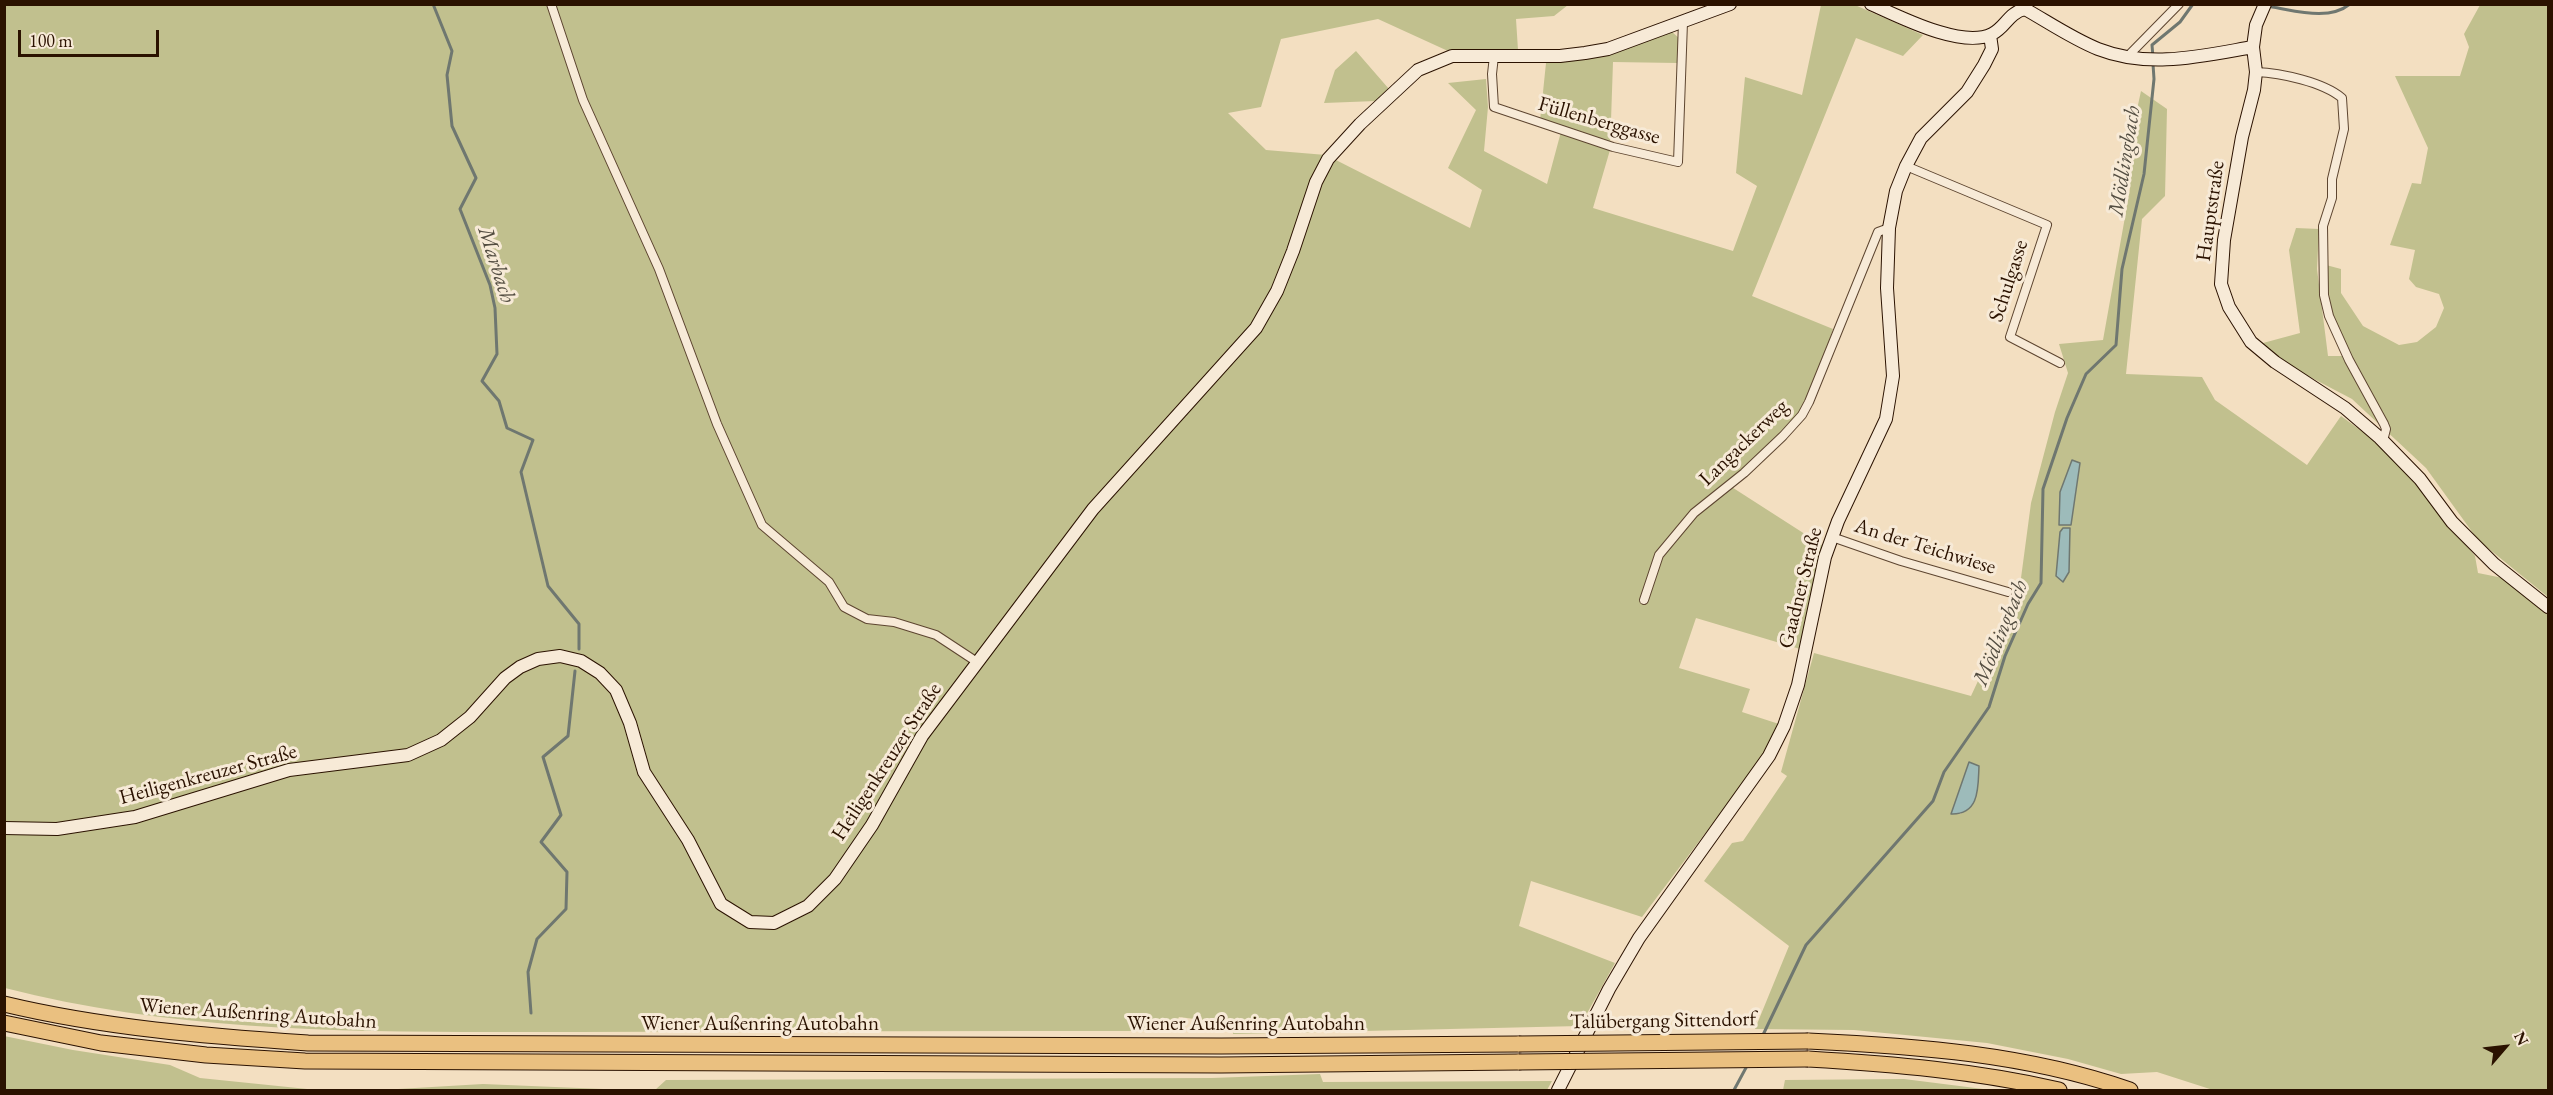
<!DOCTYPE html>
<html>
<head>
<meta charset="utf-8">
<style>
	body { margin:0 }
	#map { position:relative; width:2553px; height:1095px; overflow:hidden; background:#f3dfc1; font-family:"EB Garamond",serif }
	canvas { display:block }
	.frame { position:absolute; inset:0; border:6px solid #2b1200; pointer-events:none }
	.north { position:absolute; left:2475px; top:1017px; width:60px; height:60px; -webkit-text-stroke:4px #f7ead7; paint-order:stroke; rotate:62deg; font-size:16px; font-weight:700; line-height:24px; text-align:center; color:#2b1200 }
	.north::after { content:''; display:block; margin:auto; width:21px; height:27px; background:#2b1200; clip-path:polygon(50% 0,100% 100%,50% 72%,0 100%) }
	.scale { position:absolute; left:18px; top:30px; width:141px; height:27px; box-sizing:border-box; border:3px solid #2b1200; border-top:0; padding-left:8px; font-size:18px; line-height:21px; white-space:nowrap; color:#2b1200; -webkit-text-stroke:4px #f7ead7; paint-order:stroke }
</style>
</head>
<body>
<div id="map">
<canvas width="2553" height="1095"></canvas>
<div class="frame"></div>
<div class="north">N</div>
<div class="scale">100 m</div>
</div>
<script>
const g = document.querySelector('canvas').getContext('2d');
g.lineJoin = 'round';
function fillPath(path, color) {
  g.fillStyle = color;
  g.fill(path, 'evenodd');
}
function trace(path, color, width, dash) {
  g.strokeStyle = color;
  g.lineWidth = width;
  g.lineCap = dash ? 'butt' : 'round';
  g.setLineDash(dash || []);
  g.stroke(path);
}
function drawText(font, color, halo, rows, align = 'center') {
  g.font = font + ' "EB Garamond",serif';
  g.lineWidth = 6;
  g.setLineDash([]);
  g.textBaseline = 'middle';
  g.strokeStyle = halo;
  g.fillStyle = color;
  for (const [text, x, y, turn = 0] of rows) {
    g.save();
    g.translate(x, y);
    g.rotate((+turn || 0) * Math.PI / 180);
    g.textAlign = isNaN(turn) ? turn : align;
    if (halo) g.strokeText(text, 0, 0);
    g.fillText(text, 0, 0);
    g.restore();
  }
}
fillPath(new Path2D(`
	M4 5H1568L1554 16 1516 19 1518 50 1448 51 1378 19 1281 39 1261 107 1228 113 1266 150 1326 155 1470 228 1482 190 1448 168 1476 110 1448 83 1486 79 1488 107 1484 151 1547 184 1562 128 1540 121 1546 63 1581 58 1672 32 1679 38 1677 63 1613 62 1610 150 1593 208 1733 251 1757 186 1736 173 1745 77 1802 95 1821 5H1855L1923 35 1903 56 1856 38 1752 296 1833 329 1813 390 1801 412 1727 484 1822 545 1800 649 1696 618 1679 668 1750 689 1742 712 1779 724 1762 758 1642 917 1531 881 1519 926 1615 963 1580 1026 1233 1034 1234 1024 1179 1017 1171 1031C973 1031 775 1031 577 1032 386 1032 191 1036 5 988Z
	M2480 5H2548V597L2478 540 2426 468 2352 399 2291 367 2263 343 2300 333 2289 250 2296 228 2319 229 2317 269 2328 356H2349L2331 312 2326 265 2341 269V293L2363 326 2399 345 2417 342 2436 327 2444 308 2439 294 2416 287 2409 279 2415 250 2390 245 2412 183 2421 184 2428 148 2395 76H2460L2469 47 2464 34Z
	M1356 51 1389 89 1376 101 1324 103 1335 70Z
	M2141 91 2167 109 2165 196 2142 219 2126 374 2202 377 2215 400 2307 465 2341 416 2382 446 2410 475 2475 556 2478 573 2503 578 2548 614V1090H2213L2157 1072 2121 1074 2068 1059 1987 1043 1854 1030 1755 1029 1789 946 1704 881 1732 843 1743 841 1787 776 1781 772 1814 653 1971 696 2019 593 2031 503 2055 412 2068 373 2059 344 2103 340 2130 189 2123 174ZM2072 460 2080 464 2071 524 2059 525 2060 492ZM1969 762 1961 814H1951Z
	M4 1036 73 1050 170 1065 200 1078 317 1090H5Z
	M1320 1074 1323 1082 1552 1081 1547 1090H655L666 1080 1212 1078Z
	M1904 1079 1991 1090H1783L1785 1080Z
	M483 1084 627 1090H381Z`), '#c1c08e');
const water = new Path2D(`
	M2072 460 2080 463 2071 525H2059L2060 492Z
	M2063 528H2070L2069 572 2063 582 2056 576 2060 532Z
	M1969 762 1979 766C1978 787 1980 815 1951 814Z`);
fillPath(water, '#9dbbba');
trace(water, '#6f7770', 1.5);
trace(new Path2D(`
	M433 4 452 51 447 75 452 126 476 178 460 209 490 285 495 308 497 354 482 381 499 401 507 428 533 440 521 472 548 586 579 624V649
	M2272 7C2297 11 2329 21 2350 4
	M2153 57 2152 45 2180 22 2193 4
	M531 1013 528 972 537 939 566 909 567 872 541 842 561 815 543 757 568 736 575 671
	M1762 1037 1806 945 1933 801 1944 772 1989 707 2005 656 2028 604 2041 583 2043 489 2067 418 2086 374 2116 345 2122 269 2144 174 2154 79 2153 64
	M1734 1090 1748 1064`), '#6f7770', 3);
const street = new Path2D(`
	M551 4 583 100 659 269 717 424 762 525 829 582 844 607 867 619 894 622 936 635 977 662
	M1494 56 1492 74 1494 107 1613 147 1678 162 1683 22
	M2127 57 2179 4
	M2256 72C2281 73 2323 82 2342 98L2344 129 2332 179V198L2323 226 2324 295 2329 316 2349 360 2384 424 2386 429 2383 441
	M1906 166 2047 225 2010 337 2060 363
	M1832 537 1901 561 2008 592
	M1644 600 1659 555 1694 513 1744 473 1783 436 1802 415 1809 402 1878 232 1889 228`);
const secondary = new Path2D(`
	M1871 4C1900 17 1962 49 1992 34 2006 27 2008 13 2025 9 2048 22 2073 39 2098 49 2149 69 2201 56 2253 47
	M2265 4 2256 25 2253 47 2256 72 2254 90 2242 137 2224 240 2221 284 2229 307 2251 342 2275 362 2345 408 2380 438 2420 479 2452 522 2494 564 2548 607
	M4 828 57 829 135 817 289 770 408 755 441 740 470 717 505 678 520 667 538 659 560 656 581 661 600 673 616 690 630 723 644 772 688 840 721 904 750 922 774 923 808 906 835 879 872 825 922 736 1093 509 1256 328 1277 291 1293 251 1316 182 1328 159 1360 124 1418 70 1452 56H1560L1585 53 1608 49 1730 4
	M1558 1090 1609 989 1639 938 1769 756 1784 726 1798 685 1825 557 1838 521 1886 419 1893 376 1887 288 1889 228 1896 191 1906 166 1921 138 1967 92 1984 65 1992 49 1990 35`);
const highway = new Path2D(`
	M4 1004C104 1028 206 1036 308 1043L1221 1046 1519 1044
	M4 1023 101 1043 206 1055 305 1061 1221 1065 1519 1062
	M1808 1041C1917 1046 2027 1054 2130 1090
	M1808 1059C1893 1064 1976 1071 2059 1090`);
trace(street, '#5d4530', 10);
trace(secondary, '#2b1200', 14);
trace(highway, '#2b1200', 17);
trace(street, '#f7ead7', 8);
trace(secondary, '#f7ead7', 12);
trace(highway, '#eac080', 15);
const highwayBridge = new Path2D(`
	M1519 1044 1808 1041
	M1519 1062 1808 1059`);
trace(highwayBridge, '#2b1200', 17, []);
trace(highwayBridge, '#eac080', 15);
drawText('21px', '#2b1200', '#f7ead7', [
	["Füllenberggasse",1599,121,16],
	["Hauptstraße",2211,211,-82],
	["Schulgasse",2009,281,-72],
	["Langackerweg",1744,443,-44],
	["An der Teichwiese",1925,547,17],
	["Gaadner Straße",1801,588,-76],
	["Heiligenkreuzer Straße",887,762,-57],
	["Heiligenkreuzer Straße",208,775,-15],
	["Wiener Außenring Autobahn",258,1014,4],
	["Talübergang Sittendorf",1663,1021,-1],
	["Wiener Außenring Autobahn",760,1024],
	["Wiener Außenring Autobahn",1246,1024]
]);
drawText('italic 22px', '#534d41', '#f7ead7', [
	["Mödlingbach",2125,161,-81],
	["Marbach",496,265,72],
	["Mödlingbach",2001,633,-68]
]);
</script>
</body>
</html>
